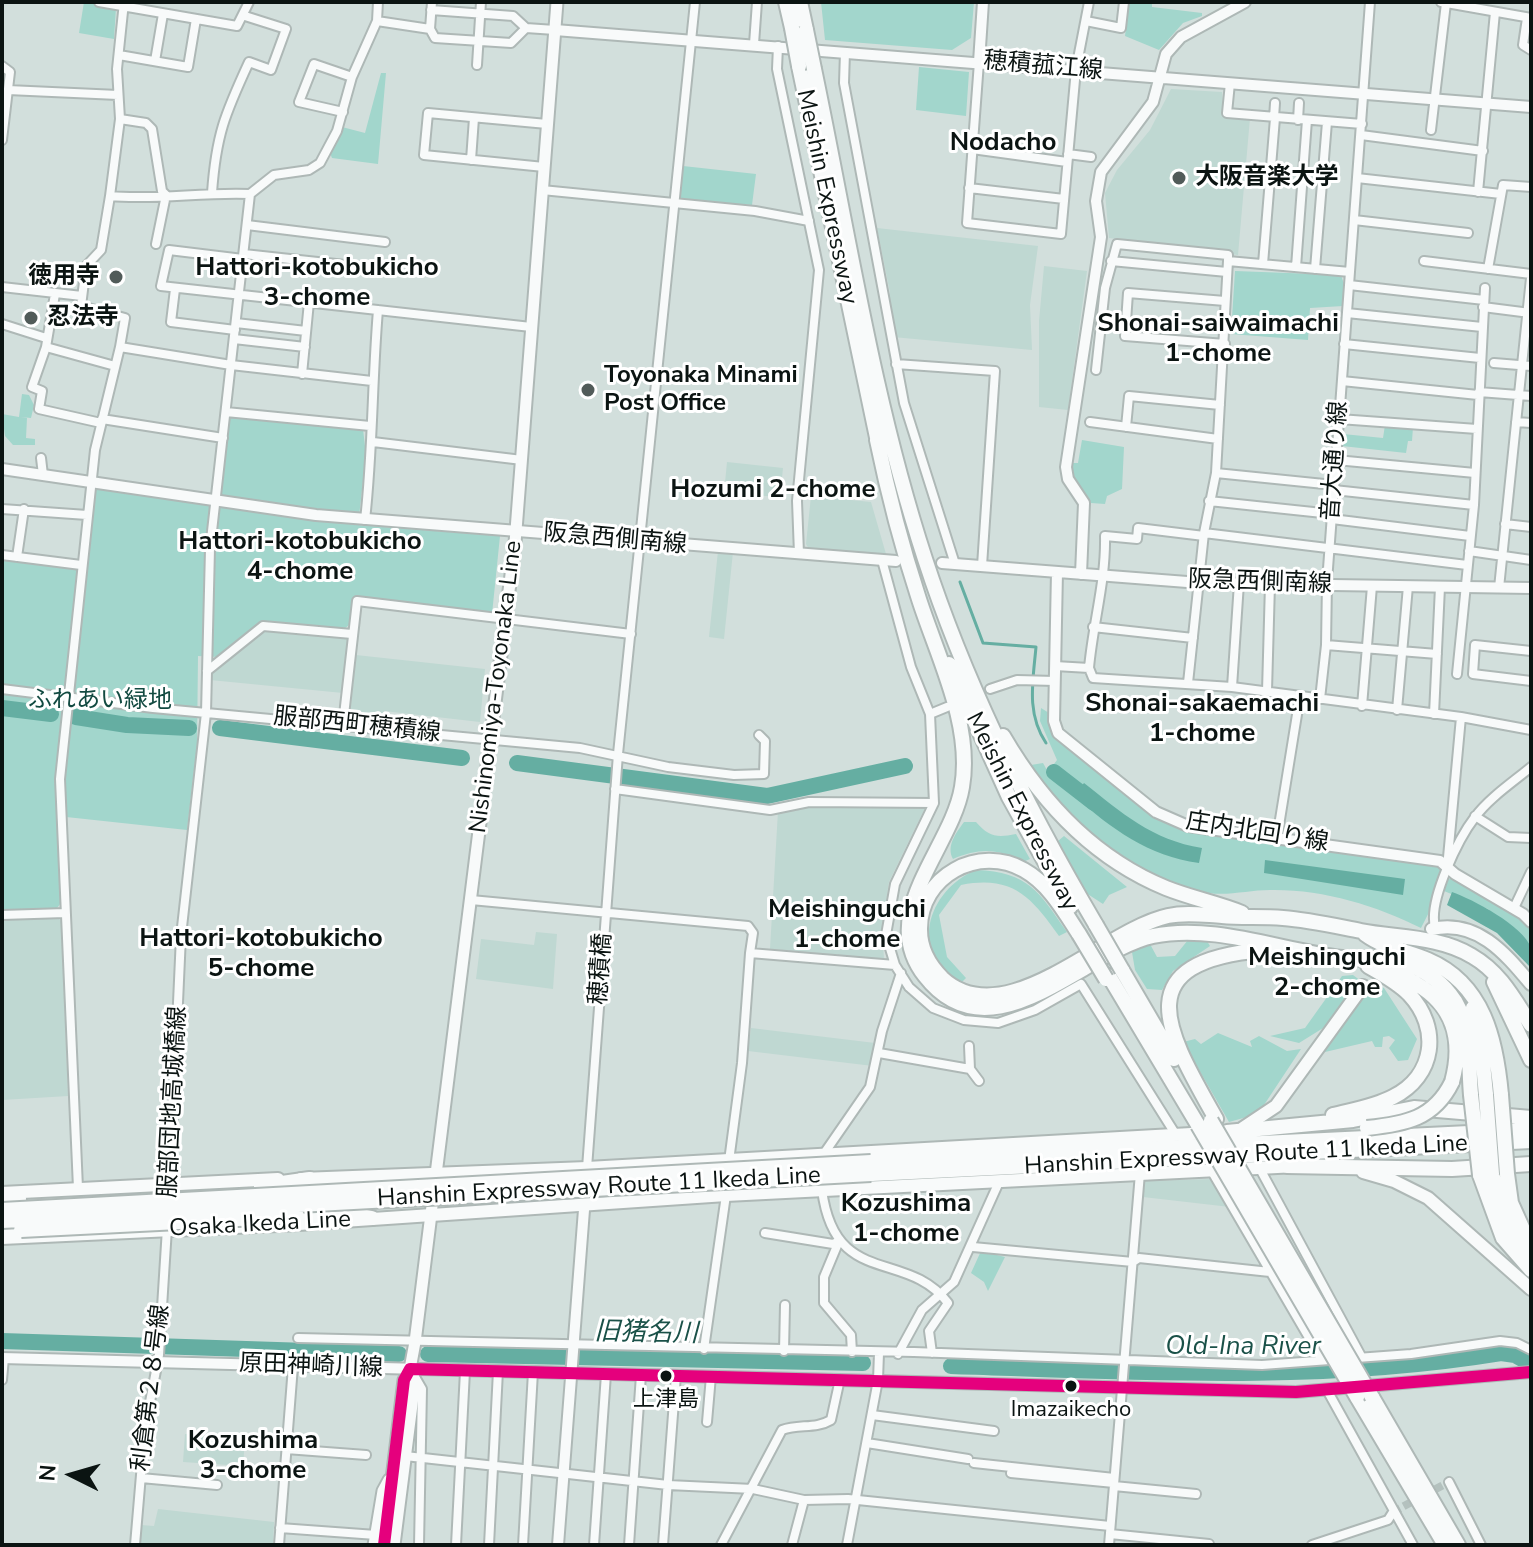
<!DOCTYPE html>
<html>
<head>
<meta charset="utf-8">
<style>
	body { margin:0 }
	#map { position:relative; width:1533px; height:1547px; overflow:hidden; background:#d2dfdc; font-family:"Nunito Sans",sans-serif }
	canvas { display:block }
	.frame { position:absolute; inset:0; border:4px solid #0b1412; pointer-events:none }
	.north { position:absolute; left:32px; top:1435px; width:80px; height:80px; -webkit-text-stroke:6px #fff; paint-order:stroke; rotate:275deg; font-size:22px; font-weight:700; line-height:32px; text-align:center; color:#0b1412 }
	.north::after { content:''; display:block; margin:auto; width:28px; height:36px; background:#0b1412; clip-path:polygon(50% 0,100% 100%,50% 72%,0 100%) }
</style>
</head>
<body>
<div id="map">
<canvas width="1533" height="1547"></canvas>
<div class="frame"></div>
<div class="north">N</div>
</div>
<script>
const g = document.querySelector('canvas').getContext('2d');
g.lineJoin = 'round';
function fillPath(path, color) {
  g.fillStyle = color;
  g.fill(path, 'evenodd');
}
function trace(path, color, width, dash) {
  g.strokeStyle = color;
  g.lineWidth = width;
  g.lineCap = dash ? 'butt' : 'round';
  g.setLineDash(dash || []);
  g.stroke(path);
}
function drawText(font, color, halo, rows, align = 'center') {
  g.font = font + ' "Nunito Sans","Noto Sans JP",sans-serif';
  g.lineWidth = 6;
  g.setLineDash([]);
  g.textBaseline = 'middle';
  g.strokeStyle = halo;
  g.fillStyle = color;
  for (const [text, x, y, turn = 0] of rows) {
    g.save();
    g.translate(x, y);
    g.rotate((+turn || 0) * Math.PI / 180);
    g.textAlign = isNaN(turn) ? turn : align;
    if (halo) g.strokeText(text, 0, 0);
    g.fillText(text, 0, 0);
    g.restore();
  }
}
fillPath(new Path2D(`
	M1171 89 1222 92 1224 115 1250 118 1238 255 1109 238 1105 193 1117 170 1150 130Z
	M877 228 1038 246 1030 305 1032 350 893 337 886 299 890 293Z
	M1044 266 1087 271 1068 410 1039 407V321Z
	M727 462 783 468 780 497 724 493Z
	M811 496 871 502 886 554 809 549 806 544Z
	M718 551 733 552 724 639 709 637Z
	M265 629 348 639 343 693 210 680 211 675Z
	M356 655 485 669 480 722 384 711 382 724 353 721 350 715Z
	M923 804 925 808 889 882 882 927 884 959 770 949 778 811 808 806Z
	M56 916 61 921 68 1096 2 1100V919Z
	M536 932 557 934 553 989 476 979 481 939 534 945Z
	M751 1028 875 1043 873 1066 748 1051Z
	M1212 1179 1230 1207 1143 1197 1144 1181Z
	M185 1434 245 1439 243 1466 183 1462Z
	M158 1509 274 1522 273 1545H140L141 1525 154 1526Z`), '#bfd8d2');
fillPath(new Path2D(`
	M84 2 116 8 114 39 79 33Z
	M821 2H974L971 38 952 50 825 40Z
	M1129 2H1152V7L1202 13V16L1183 23 1159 50 1125 36Z
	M919 67 969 72 966 116 916 110Z
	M381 73H386L378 164 332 158 330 153 342 127 365 133Z
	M683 166 756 174 752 205 680 201Z
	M1235 271 1341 275 1344 284 1343 306 1310 308 1308 340 1231 334Z
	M22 394 29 395 34 405 31 418 21 417 27 418 26 438 35 439V445H13L5 436 2 414 19 417Z
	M234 416 363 429 366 455 358 525 500 536 492 614 353 597 349 625 343 630 261 622 218 657 198 656 197 745 187 830 57 816 61 903 57 908 2 911V559L84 567 96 487 218 505 228 420Z
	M1385 425 1413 427 1412 441H1408L1406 453 1342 446 1343 434 1383 438Z
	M1082 440 1124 447 1122 489 1107 496 1105 504 1091 503 1074 479 1072 463H1078Z
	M1041 708 1049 713 1050 724 1063 743 1151 816 1188 831 1439 864C1444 881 1430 912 1421 928 1375 905 1322 889 1270 890 1250 890 1228 896 1209 893 1141 882 1066 821 1031 765L1043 763 1048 772 1057 760 1040 721Z
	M964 822H976C989 837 997 838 1016 834L1030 859 1023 862C998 848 979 848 953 859 946 846 956 833 964 822Z
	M1064 836 1127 887 1109 895 1103 904 1086 893 1058 841Z
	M976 870C1029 872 1039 892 1067 932L1059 936C1031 897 1013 875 961 885L939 915 947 957 966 978 962 982C907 956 927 890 976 870Z
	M1453 877 1521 916 1531 927V947L1488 909 1444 891 1448 880Z
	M1188 940 1207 941 1210 946 1173 971 1162 990 1147 989 1135 970 1132 952 1150 944 1157 957 1175 956Z
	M1353 975 1361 981 1328 1025 1299 1043 1270 1036 1305 1028 1342 976Z
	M1373 983 1384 988 1417 1039 1408 1060 1398 1061 1389 1048 1395 1040 1389 1036 1383 1037 1382 1047H1375L1372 1041 1325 1052 1326 1044Z
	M1218 1033 1252 1047 1250 1041 1259 1036 1287 1051 1301 1049 1262 1108 1254 1115 1229 1122 1183 1042 1195 1039 1201 1044Z
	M981 1251 1005 1257 988 1291 984 1282 971 1273Z`), '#a2d6cc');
fillPath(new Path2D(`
	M1084 783C1122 813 1152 840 1202 848L1199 863C1148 856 1112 829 1074 796Z
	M1265 860 1405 879 1403 895 1264 873Z
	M1452 892C1472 899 1524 926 1531 948 1533 954 1531 963 1531 968L1497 933 1447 905Z`), '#65aea2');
trace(new Path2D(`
	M960 582 983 643 1036 647C1033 681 1026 713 1046 743`), '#65aea2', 3);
trace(new Path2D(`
	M2 708 51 714
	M76 717 127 725 189 728
	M220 728 462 758
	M517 763 767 796 905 766
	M1054 772 1094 803
	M2 1341 399 1354
	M428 1354 863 1363
	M951 1366C1135 1372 1318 1383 1501 1353L1515 1355 1531 1364`), '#65aea2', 16);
trace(new Path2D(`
	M1393 1512 1449 1482`), '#b4c1be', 8, [8, 4]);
const minor = new Path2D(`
	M99 2 237 26 249 2
	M1441 2 1531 18
	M431 10 513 16 526 28
	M1527 18 1523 45 1531 50
	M377 21 430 29 435 38 511 43 526 28 555 30
	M1086 21 1121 28 1124 2
	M430 29 432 2
	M754 44 757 2
	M778 46 777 69 819 270 797 501 799 554
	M845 52 844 83 904 403 955 564
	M119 55 188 67 196 19
	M155 61 163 14
	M979 62 967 223 1061 234 1076 69 1089 2
	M477 65 481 2
	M2 66 10 72 2 140
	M1230 83 1227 113 1362 124
	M8 90 118 95
	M343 112 299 102 314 64 352 77
	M1274 118 1275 103
	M120 119 146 123 152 129 162 191 166 195 156 244
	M1298 120 1299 103
	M1431 130 1446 3
	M1361 135 1483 151
	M972 149 1067 162
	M1068 154 1091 157
	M471 160 474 118
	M544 167 424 155 428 113 547 124
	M1357 178 1501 194
	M969 188 1064 199
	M542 190 755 211 809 221
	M1478 192 1495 12
	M212 193C216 135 225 114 249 62L271 70 286 29 245 16
	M110 196C157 200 202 192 250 194
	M1354 220 1468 233
	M247 225 385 242
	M244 254 382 269
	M243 259 169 250 161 286 531 327
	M1111 261 1227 272
	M1424 261 1531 274
	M1263 264 1275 118
	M1296 267 1307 120
	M1315 269 1327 122
	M1488 269 1503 185 1531 187
	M1349 285 1484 300
	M2 287 82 296
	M175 289 171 322 235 330
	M55 294 46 347 32 387 42 391 39 409 101 423
	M1483 307 1530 313
	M1347 313 1482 327
	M236 323 306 331
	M2 324 46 338
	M234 339 305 347
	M1225 344 1125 336 1128 293 1225 301
	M1344 344 1480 358
	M46 347 115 366
	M120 347 125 318 81 306 86 266 101 250 110 196 120 119 117 69 124 2
	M1494 363 1531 366
	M896 364 995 371 982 566
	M1096 370 1105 288 1117 244 1228 255V261
	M302 374 309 302
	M1342 381 1478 395
	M1479 392 1531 396
	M226 412 370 426
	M102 419 223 438
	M1339 419 1477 429
	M1090 422 1218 439
	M1516 422 1531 423
	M1126 427 1129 396 1220 405
	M373 442 522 460
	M41 458 43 475
	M1336 460 1475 473
	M1216 473 1334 485
	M1334 490 1474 505
	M1209 501 1332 514
	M2 509 87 515
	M1332 519 1470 536
	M365 520C373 450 372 381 378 310
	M1505 524 1531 527
	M1204 533 1467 565
	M1469 551 1531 560
	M2 555 81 565
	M17 557 24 509
	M882 560 911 667 930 714 934 803 895 884 886 935 895 965 909 987 933 1008 964 1020 998 1023 1035 1010 1081 984 1176 1135
	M1499 588 1531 278
	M1093 627 1193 638
	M1326 645 1437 654
	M1531 651 1475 645 1473 674 1531 681
	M1055 666 1089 668 1093 678 1232 687 1461 717 1447 868
	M1089 668C1093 623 1106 581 1105 536L1137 539 1138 528 1204 536
	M207 671 263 626 352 634
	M1457 674 1474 505 1485 288
	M1188 683 1204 533 1216 473 1228 261 1350 272
	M1232 687 1239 583
	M2 689 153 708 580 748 668 767 734 775 764 774 765 741 759 735
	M990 689 1017 680 1055 681
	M1267 691 1270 584
	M1320 699 1326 645 1327 582 1370 2
	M1362 706 1372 586
	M1397 710 1408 586
	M930 714 947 707
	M1434 714 1440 587
	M1461 717 1531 730
	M343 724 357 601 631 634
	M615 789 770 810 809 802 934 803
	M1475 816 1508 837 1531 838
	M1277 838 1300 696
	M471 900 748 926 753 933 750 953 895 965
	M1514 908 1531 872
	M2 915 65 913
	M1435 927C1428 901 1458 839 1475 817 1489 798 1513 782 1531 767
	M969 1046 970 1069 979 1081
	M879 1053 970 1069
	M823 1155 870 1087 882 1031 901 973
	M729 1161 742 1063 750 953
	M1259 1167 1361 1356
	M587 1168 618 754 695 2
	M1211 1170 1322 1360
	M78 1188 60 779 95 450 120 347 231 365 372 381
	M822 1190C835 1289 906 1248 948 1303L929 1331 932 1353
	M169 1202 181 936 206 713 210 549 250 194 274 175 309 170 320 163 337 131 352 77 377 21 378 2
	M765 1233 833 1244 839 1241 824 1277V1303L851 1335 852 1352
	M973 1247 1133 1262 1139 1258 1270 1272
	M298 1338 914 1352 1262 1365 1411 1354 1500 1341 1517 1343 1531 1350
	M704 1349 726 1195
	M784 1351 785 1305
	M898 1354 922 1310 954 1282 999 1182
	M415 1377 422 1389 419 1545
	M2 1380 4 1358
	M1327 1390 1413 1545
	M872 1415 994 1431
	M707 1422 711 1376
	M867 1443 968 1459
	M286 1449 366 1455
	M405 1456 668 1485 753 1489 804 1500 792 1545
	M974 1463 1114 1478
	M1011 1473 1114 1483
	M141 1478 217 1485
	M1449 1482 1481 1545
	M1114 1486 1196 1494
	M804 1500 848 1499 1110 1526
	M280 1528 376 1535
	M1110 1534 1209 1544
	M135 1545 145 1428 159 1355 167 1228
	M279 1545 293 1366
	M456 1545 465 1371
	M489 1545 498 1371
	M523 1545 533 1372
	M594 1545 606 1374
	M629 1545 641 1375
	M663 1545 676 1375
	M721 1545 782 1430C799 1424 816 1429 831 1420L840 1379
	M847 1545 878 1380 879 1353
	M1109 1545 1140 1173
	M1312 1545 1388 1520 1393 1512`);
const tertiary = new Path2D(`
	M555 30 1531 107
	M979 62 983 2
	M2 469 316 515 896 561
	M942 563 1200 583 1531 588
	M1057 572 1054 721 1058 733 1156 812 1188 826 1440 861 1455 874 1523 914 1531 922
	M1081 574 1084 503 1068 479 1066 467 1101 237 1096 201 1101 172 1153 102 1166 54 1181 37 1245 2
	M2 1358 1296 1392 1531 1372
	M558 1545 586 1184`);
const secondary = new Path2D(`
	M374 1545 383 1491 389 1480
	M384 1545 404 1380 410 1369 415 1342 515 543 557 2
	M394 1545 415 1381 410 1369`);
const primary = new Path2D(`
	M1432 929C1477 919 1505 953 1531 984
	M1243 1128 1276 1106 1363 986
	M1363 1172 1394 1181 1428 1198 1531 1289
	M301 1179 587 1168 1209 1133
	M2 1193 278 1179
	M2 1238 299 1224 726 1195 1297 1166`);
const motorway = new Path2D(`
	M786 2 792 28
	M800 2 806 30
	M799 66 879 447
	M814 69C848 232 873 400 925 559 967 688 1027 808 1096 925
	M877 440C888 493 901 544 918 596 936 654 973 724 962 787 952 848 876 914 925 976 991 1061 1084 951 1153 936 1213 923 1282 951 1342 958 1363 960 1384 957 1404 963 1422 969 1438 979 1450 994 1472 1020 1468 1062 1471 1095
	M949 664 1009 797 1070 907
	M1003 736C1042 803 1093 858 1166 888 1191 898 1217 903 1242 913
	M1079 934C1064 911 1049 884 1024 870 979 844 919 876 920 930 920 948 929 965 942 978 1005 1037 1103 930 1168 916 1186 912 1204 915 1222 916 1242 918 1262 916 1283 918 1309 920 1335 926 1361 931 1398 938 1439 936 1472 956 1500 972 1514 999 1531 1025
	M1365 934C1384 948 1407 951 1428 960 1484 984 1496 1040 1501 1095
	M1122 970 1174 1059
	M1386 971C1441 988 1468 1023 1452 1082
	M1109 976 1198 1125
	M1494 982 1531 1060
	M1473 1008 1481 1042 1486 1095
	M1333 1115C1353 1110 1374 1107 1393 1097 1435 1076 1441 1028 1409 994 1397 982 1382 974 1368 966
	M1216 1119C1168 1033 1123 962 1263 950
	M1227 1132 1353 1120 1414 1108 1531 1118
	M871 1162 1531 1130
	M1287 1166 1452 1169 1531 1164
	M871 1174 1531 1141
	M1492 1174 1507 1222 1531 1254
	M1507 1174 1511 1203 1525 1234
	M1480 1175 1503 1238 1531 1270
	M261 1186 310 1179
	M2 1201 19 1199
	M297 1216 346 1213 372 1218
	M2 1231 21 1230
	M1357 1397 1445 1545
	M1372 1397 1458 1545`);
trace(minor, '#aeb8b6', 12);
trace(tertiary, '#aeb8b6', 14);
trace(secondary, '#aeb8b6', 15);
trace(primary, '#aeb8b6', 16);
trace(motorway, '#aeb8b6', 18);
trace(minor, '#f8fafa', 8);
trace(tertiary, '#f8fafa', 10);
trace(secondary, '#f8fafa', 11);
trace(primary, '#f8fafa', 12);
trace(motorway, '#f8fafa', 14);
const motorwayBridge = new Path2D(`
	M792 28 799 66
	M806 30 814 69
	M1096 925 1122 970
	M1079 934 1106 979
	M1471 1095 1480 1175
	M1486 1095 1492 1174
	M1501 1095 1507 1174
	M1211 1121 1372 1397
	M1198 1125 1357 1397
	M1367 1128C1405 1124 1434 1119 1452 1082
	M2 1210 871 1162
	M2 1221 871 1174
	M21 1230 297 1216`);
trace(motorwayBridge, '#aeb8b6', 18, []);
trace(motorwayBridge, '#f8fafa', 14);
trace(new Path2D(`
	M410 1369 1296 1392 1531 1372
	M384 1545 404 1380 410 1369`), '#e5007d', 12);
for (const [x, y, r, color] of [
	[1179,178,8,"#515b59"],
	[116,277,8,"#515b59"],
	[31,318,8,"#515b59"],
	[588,390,8,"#515b59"],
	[666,1376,7,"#0b1412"],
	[1071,1386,7,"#0b1412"]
]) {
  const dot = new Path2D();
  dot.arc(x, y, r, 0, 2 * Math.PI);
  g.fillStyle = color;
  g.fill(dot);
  trace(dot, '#fff', 3);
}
drawText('22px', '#0b1412', '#fff', [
	["上津島",666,1401],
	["Imazaikecho",1071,1411]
]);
drawText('24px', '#0b1412', '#fff', [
	["穂積菰江線",1043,67,5],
	["Meishin Expressway",826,197,78],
	["音大通り線",1336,461,-86],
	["阪急西側南線",615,540,5],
	["阪急西側南線",1260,583,2],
	["Nishinomiya-Toyonaka Line",497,687,-83],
	["服部西町穂積線",357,726,6],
	["Meishin Expressway",1021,812,63],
	["庄内北回り線",1257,833,9],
	["穂積橋",602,969,-86],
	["服部団地高城橋線",174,1102,-87],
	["Hanshin Expressway Route 11 Ikeda Line",1246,1156,-3],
	["Hanshin Expressway Route 11 Ikeda Line",599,1188,-3],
	["Osaka Ikeda Line",260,1225,-3],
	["原田神崎川線",311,1367,2],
	["利倉第２８号線",152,1388,-83]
]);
drawText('bold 24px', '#0b1412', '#fff', [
	["大阪音楽大学",1195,178],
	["徳用寺",100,277,"right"],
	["忍法寺",47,318],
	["Toyonaka Minami",604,376],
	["Post Office",604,404]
], 'left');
drawText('24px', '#124a41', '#fff', [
	["ふれあい緑地",100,701]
]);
drawText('bold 26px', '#0b1412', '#fff', [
	["Nodacho",1003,144],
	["Hattori-kotobukicho",317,269],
	["3-chome",317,299],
	["Shonai-saiwaimachi",1218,325],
	["1-chome",1218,355],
	["Hozumi 2-chome",773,491],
	["Hattori-kotobukicho",300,543],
	["4-chome",300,573],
	["Shonai-sakaemachi",1202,705],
	["1-chome",1202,735],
	["Meishinguchi",847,911],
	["1-chome",847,941],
	["Hattori-kotobukicho",261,940],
	["5-chome",261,970],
	["Meishinguchi",1327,959],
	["2-chome",1327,989],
	["Kozushima",906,1205],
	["1-chome",906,1235],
	["Kozushima",253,1442],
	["3-chome",253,1472]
]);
drawText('italic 26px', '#1a5148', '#fff', [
	["旧猪名川",646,1334,1],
	["Old-Ina River",1243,1348]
]);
</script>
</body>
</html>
